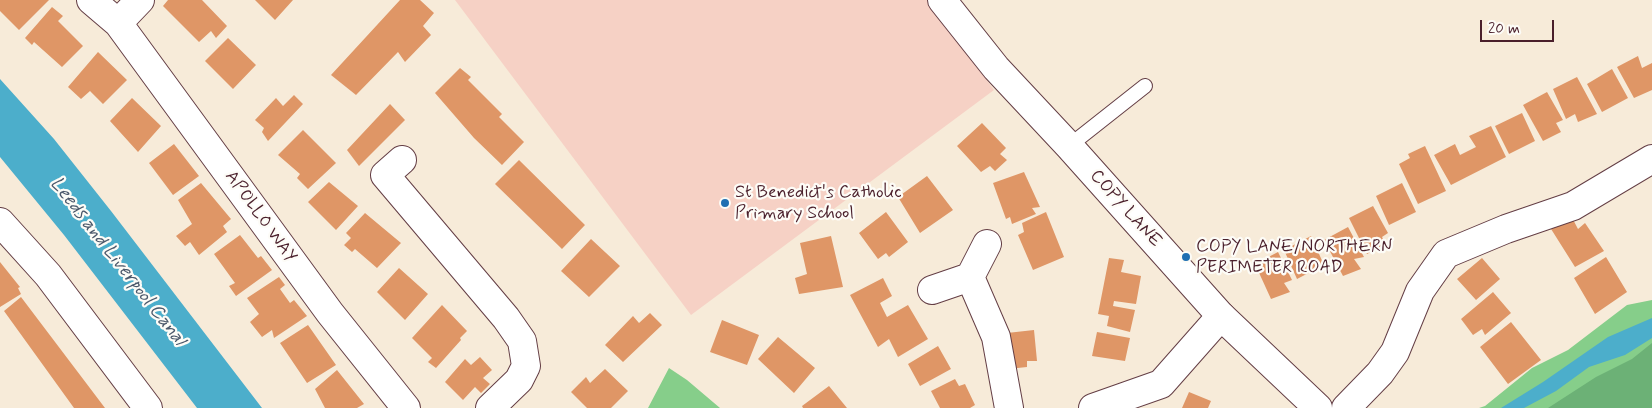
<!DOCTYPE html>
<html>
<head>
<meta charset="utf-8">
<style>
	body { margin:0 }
	#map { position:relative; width:1652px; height:408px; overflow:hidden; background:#f7ebd9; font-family:Mynerve,sans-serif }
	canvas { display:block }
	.scale { position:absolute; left:1480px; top:20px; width:74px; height:22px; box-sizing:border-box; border:2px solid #4a1f2b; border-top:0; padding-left:6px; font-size:15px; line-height:18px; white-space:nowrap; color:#4a1f2b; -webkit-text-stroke:4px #fdfcf7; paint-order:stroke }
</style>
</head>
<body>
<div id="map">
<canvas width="1652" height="408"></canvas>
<div class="scale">20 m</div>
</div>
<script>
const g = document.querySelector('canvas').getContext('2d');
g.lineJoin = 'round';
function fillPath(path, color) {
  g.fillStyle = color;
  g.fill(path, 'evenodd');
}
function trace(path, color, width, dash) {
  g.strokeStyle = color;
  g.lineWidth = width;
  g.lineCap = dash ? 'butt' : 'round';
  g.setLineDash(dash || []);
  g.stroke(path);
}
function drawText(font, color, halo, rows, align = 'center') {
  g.font = font + ' Mynerve,sans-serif';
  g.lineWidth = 4.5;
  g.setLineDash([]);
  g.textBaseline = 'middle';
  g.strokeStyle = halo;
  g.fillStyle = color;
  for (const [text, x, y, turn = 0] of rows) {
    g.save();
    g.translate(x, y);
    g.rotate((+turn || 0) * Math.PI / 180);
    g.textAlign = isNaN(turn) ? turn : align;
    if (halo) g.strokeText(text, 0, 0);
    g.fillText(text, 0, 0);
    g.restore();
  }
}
fillPath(new Path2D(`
	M455 0H928L994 90 691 315Z`), '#f6d1c5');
fillPath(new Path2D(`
	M1652 300V408H1479L1485 406 1532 368 1568 350 1627 305Z
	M669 368 687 380 720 408H648Z`), '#86ce8a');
fillPath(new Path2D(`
	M1652 343V408H1548L1596 377 1632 359Z`), '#6cb176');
fillPath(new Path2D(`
	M0 79 54 139 111 211 262 408H197L64 235 0 157Z
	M1652 318V338L1625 355 1589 367 1556 391 1524 408H1501L1543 382 1608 337Z`), '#4caecb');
fillPath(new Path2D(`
	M0 0H49L19 30 0 11Z
	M168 0H202L227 26 216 38 211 31 199 42 163 6Z
	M255 0H293L275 20Z
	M400 0H420L434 13 423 26 431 35 405 62 398 52 356 95 331 75Z
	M52 7 63 16 58 21 83 46 62 67 34 42 32 45 25 38Z
	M228 38 256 65 233 89 205 61Z
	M98 52 127 80 103 104 90 91 81 99 68 87Z
	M1638 56 1642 68 1652 63V90L1634 98 1617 67Z
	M460 68 471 77 468 80 502 114 499 117 524 142 502 165 474 138 435 93Z
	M1612 69 1628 98 1602 112 1587 84Z
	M1577 77 1597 114 1578 122 1575 114 1566 119 1553 89Z
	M1547 92 1563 120 1556 123 1561 132 1543 141 1523 105Z
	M294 95 303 104 268 141 262 132 264 128 255 120 276 98 283 106Z
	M132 98 161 126 138 152 110 121Z
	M390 104 405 120 359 166 347 150Z
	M1522 113 1535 141 1509 154 1495 126Z
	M982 123 1006 148 1000 154 1007 160 995 171 990 166 981 172 957 146Z
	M1491 126 1506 157 1451 185 1434 155 1455 144 1460 155 1476 147 1469 136Z
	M303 130 336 163 308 189 297 178 300 174 278 155Z
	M174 144 199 176 173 195 149 163Z
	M1425 146 1446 191 1418 204 1399 164 1410 158 1408 154Z
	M519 160 585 225 562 249 495 184Z
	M1024 172 1040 207 1032 208 1036 214 1012 224 1010 217 1006 219 993 183Z
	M927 176 953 210 920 233 898 197Z
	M329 182 358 206 336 230 308 202Z
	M201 183 231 219 223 226 227 232 199 255 190 242 185 246 176 236 192 224 178 200Z
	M1402 183 1416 212 1389 225 1376 196Z
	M1373 206 1388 233 1382 237 1386 244 1367 254 1349 218Z
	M1568 210 1578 229 1585 223 1604 251 1575 267 1546 221Z
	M886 212 908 242 889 257 886 253 878 259 859 233Z
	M1046 212 1064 257 1033 270 1018 235 1024 232 1022 223Z
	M365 213 401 243 377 268 355 249 352 252 344 245 351 238 346 233Z
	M1348 227 1364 257 1354 259 1361 269 1343 276 1324 240Z
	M240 235 258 258 261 256 272 270 236 296 229 286 235 283 214 254Z
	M831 236 843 287 799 294 795 278 807 274 800 243Z
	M1311 236 1324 265 1297 279 1284 250Z
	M591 239 620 266 589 297 561 271Z
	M1278 252 1292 280 1284 283 1290 292 1271 299 1255 264Z
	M1606 257 1627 292 1595 314 1574 278Z
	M1109 258 1124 260 1121 272 1141 276 1136 304 1114 301 1113 306 1135 310 1130 332 1107 326 1109 316 1098 314Z
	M1482 258 1500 279 1476 300 1457 279Z
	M0 262 20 287 18 288 21 294 0 307Z
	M399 268 428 294 405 320 377 292Z
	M279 277 285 285 280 289 290 303 294 300 307 316 274 338 272 330 262 337 250 322 259 314 247 298Z
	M883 278 892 296 880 303 887 317 908 305 928 339 898 357 889 339 878 347 850 295Z
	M1493 292 1511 313 1485 335 1482 329 1473 335 1461 319Z
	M21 297 105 408H74L4 311Z
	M442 305 467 331 460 338 461 340 436 368 428 362 432 358 412 338Z
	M650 313 662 325 623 362 605 345 633 316 639 323Z
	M722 320 759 335 747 365 710 352Z
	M1511 322 1541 360 1508 384 1480 347Z
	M308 325 336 365 307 383 280 343Z
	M1034 330 1037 361H1027V367L1008 369 1007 333Z
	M1097 332 1130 338 1125 361 1092 356Z
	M778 337 815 368 794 393 758 359Z
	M938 346 951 369 920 386 908 364Z
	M480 357 492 370 483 378 490 384 481 393 475 387 463 400 445 382 465 359 471 365Z
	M605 369 628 391 611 408H587L571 392 586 377 590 383Z
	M337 370 364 404 357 408H325L315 389Z
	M955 379 959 386 965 384 975 405 970 408H940L931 391Z
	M829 386 847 408H803L802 406Z
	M1189 392 1211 401 1208 408H1182Z`), '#df9666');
const lane = new Path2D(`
	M1069 146 1145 86`);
const street = new Path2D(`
	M91 0 118 23 330 313 406 408
	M118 23 140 0
	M402 160 385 175 506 318 522 341 526 366 519 380 490 408
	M0 222 48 275 148 408
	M970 277 996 337 1009 408
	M932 290 970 277 987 244
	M1093 408 1161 384 1221 316
	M1346 408 1380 373 1395 352 1420 291 1446 254 1506 229 1573 206 1652 159`);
const secondary = new Path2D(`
	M942 0 996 68 1069 146 1221 316 1318 408`);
trace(lane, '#643e45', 16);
trace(street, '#643e45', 30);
trace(secondary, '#643e45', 30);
trace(lane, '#fff', 14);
trace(street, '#fff', 28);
trace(secondary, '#fff', 28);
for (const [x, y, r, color] of [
	[725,203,5,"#1f6fb2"],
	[1186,257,5,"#1f6fb2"]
]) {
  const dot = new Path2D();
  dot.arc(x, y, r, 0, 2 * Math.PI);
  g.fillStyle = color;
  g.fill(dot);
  trace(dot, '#fdfcf7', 2);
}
drawText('18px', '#4a1f2b', '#fdfcf7', [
	["St Benedict's Catholic",735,193],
	["Primary School",735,214],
	["COPY LANE/NORTHERN",1196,247],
	["PERIMETER ROAD",1196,268]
], 'left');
drawText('18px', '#4a1f2b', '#fdfcf7', [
	["COPY LANE",1125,209,48],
	["APOLLO WAY",260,217,54]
]);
drawText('italic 19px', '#4b586b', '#fdfcf7', [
	["Leeds and Liverpool Canal",117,262,52]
]);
</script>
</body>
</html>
